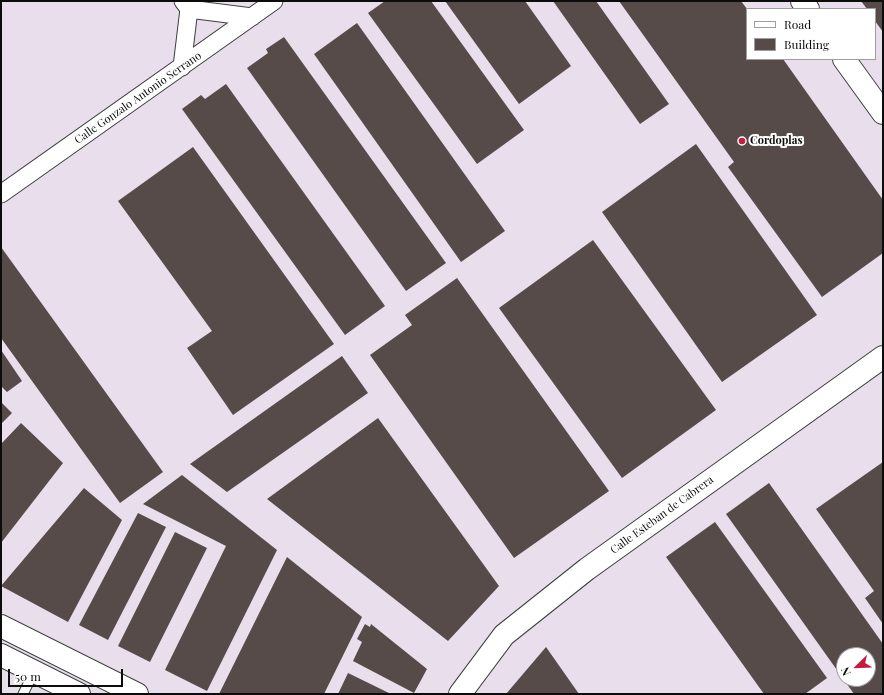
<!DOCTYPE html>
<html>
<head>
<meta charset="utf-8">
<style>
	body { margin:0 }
	#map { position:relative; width:884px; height:695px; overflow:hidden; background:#fff8eb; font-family:"Playfair Display",serif }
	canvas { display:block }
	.frame { position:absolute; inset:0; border:2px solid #0c0c0c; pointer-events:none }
	.legend { position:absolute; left:746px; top:8px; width:130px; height:52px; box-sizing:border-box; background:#fff; border:1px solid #9e9e9e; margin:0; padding:5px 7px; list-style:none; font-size:12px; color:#0c0c0c }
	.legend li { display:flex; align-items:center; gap:8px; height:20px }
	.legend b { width:20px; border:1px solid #9e9e9e }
	.north { position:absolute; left:836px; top:647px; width:40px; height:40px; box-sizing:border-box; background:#fff; border:1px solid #9e9e9e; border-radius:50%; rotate:247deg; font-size:11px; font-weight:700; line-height:16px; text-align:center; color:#0c0c0c }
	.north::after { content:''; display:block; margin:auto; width:14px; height:18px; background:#c51b3d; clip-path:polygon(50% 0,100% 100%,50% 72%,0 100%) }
	.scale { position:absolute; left:8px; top:669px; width:115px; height:18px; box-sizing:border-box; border:2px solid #0c0c0c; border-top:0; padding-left:5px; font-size:12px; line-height:14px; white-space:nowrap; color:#0c0c0c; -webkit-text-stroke:3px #fff; paint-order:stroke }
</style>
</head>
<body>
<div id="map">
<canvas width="884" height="695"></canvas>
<div class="frame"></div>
<ul class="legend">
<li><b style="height:5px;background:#fff"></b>Road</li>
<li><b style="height:11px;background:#564b48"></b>Building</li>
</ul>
<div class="north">N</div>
<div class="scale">50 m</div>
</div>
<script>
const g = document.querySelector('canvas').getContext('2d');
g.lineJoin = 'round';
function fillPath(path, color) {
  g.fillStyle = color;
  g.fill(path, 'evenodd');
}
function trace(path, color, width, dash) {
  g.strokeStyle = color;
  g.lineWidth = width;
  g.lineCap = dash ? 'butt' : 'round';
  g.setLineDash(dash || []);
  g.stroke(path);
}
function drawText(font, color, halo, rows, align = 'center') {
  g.font = font + ' "Playfair Display",serif';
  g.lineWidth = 4;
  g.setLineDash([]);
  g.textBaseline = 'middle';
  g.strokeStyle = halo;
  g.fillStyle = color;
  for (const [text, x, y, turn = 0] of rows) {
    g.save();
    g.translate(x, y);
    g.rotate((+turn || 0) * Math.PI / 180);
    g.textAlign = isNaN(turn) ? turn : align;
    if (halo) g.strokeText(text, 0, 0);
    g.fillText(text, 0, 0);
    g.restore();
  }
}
fillPath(new Path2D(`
	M1 1H883V694H1ZM747 9H875V59H747ZM844 655H868V679H844Z`), '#e9dfec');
fillPath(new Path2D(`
	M385 1H431L524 130 477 164 368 13Z
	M445 1H525L571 66 519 104Z
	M553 1H596L669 104 640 124Z
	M619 1H741L747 9V59H783L883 200V253L822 297 728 167 734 162Z
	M861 1H883V32L875 21V9H867Z
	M357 23 505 231 461 262 314 54Z
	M284 37 446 263 406 291 247 68 268 53 266 49Z
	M226 84 385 306 345 335 182 109 201 95 205 99Z
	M696 144 817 315 722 382 602 212Z
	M193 147 334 344 233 415 187 348 212 331 118 201Z
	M593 240 716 410 622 478 499 308Z
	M1 247 163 472 120 503 1 338Z
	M457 278 609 491 514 558 370 355 412 325 405 315Z
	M1 350 22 381 7 392 1 386Z
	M342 356 368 393 227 492 190 464Z
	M1 402 12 413 1 424Z
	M378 418 499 586 448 641 267 499Z
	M21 423 63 463 1 543V444Z
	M883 462V624L865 598 874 591 816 509Z
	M182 475 277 550 207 691 165 670 226 546 143 504Z
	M769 483 883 644V694H854L726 514ZM844 655H868V679H844Z
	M84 488 122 520 68 622 1 586Z
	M138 513 166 527 108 640 79 625Z
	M715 522 827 678 805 694H764L666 557Z
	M175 532 207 548 150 662 118 646Z
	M287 557 362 617 324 694H219Z
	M365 624 370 627 371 624 427 669 414 693 353 661 362 642 357 639Z
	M546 647 579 694H506Z
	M348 673 391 694H338Z`), '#564b48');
const service = new Path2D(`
	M23 694 34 672`);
const minor = new Path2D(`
	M189 9 252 17
	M182 67 189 9 183 1
	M1 194 274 1`);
const tertiary = new Path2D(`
	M802 1 808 9
	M844 59 883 113
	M1 626 137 694
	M1 655 79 694
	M460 694 504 635 587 569 883 357`);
trace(service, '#3f3f3f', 11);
trace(minor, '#3f3f3f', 19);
trace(tertiary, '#3f3f3f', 24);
trace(service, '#fff', 9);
trace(minor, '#fff', 17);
trace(tertiary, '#fff', 22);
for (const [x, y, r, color] of [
	[742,141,4,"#c51b3d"]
]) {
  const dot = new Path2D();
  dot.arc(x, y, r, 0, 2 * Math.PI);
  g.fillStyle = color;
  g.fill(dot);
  trace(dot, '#fff', 1.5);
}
drawText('11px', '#0c0c0c', '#fff', [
	["Calle Gonzalo Antonio Serrano",138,98,-35],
	["Calle Esteban de Cabrera",662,515,-36]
]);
drawText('bold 11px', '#0c0c0c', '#fff', [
	["Cordoplas",750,141]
], 'left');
</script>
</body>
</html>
